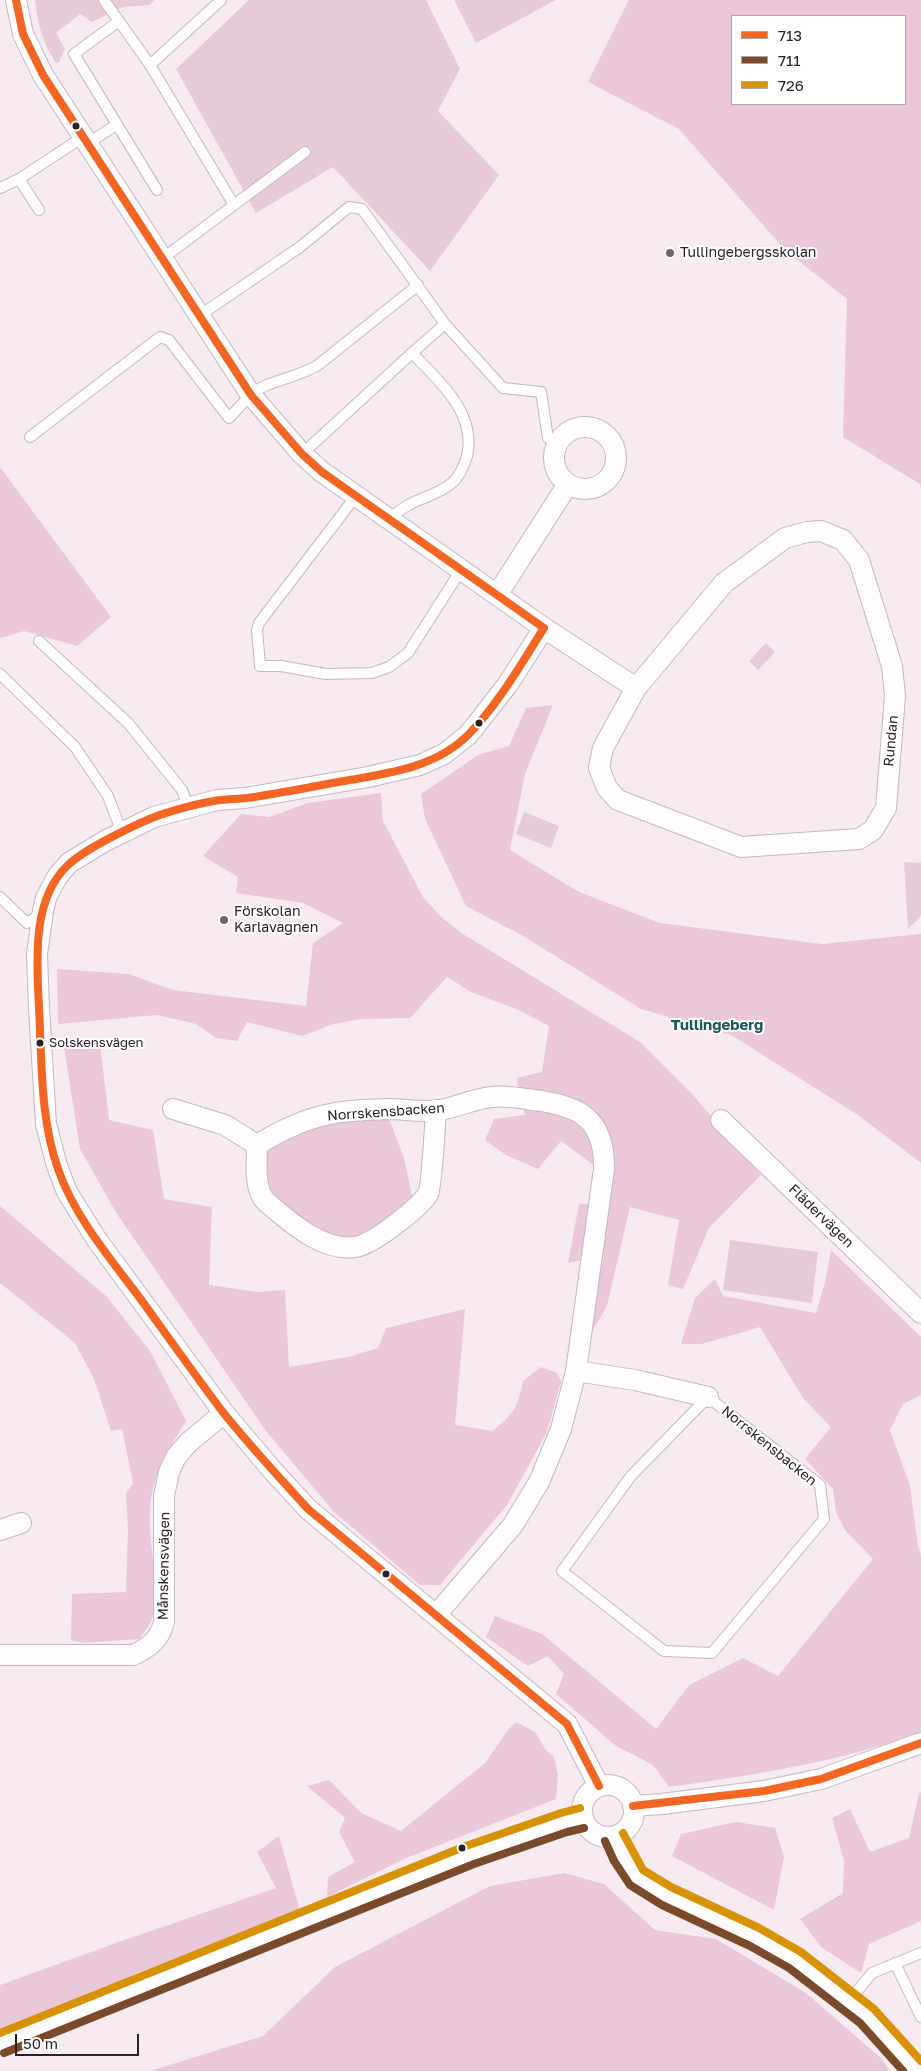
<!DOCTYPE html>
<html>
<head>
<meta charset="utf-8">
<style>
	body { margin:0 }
	#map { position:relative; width:921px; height:2071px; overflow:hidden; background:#f7ebf1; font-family:"Golos Text",sans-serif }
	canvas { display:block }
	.legend { position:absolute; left:731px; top:15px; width:175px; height:90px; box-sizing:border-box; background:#fff; border:1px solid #aaa6a8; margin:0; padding:6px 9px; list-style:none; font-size:15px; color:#2a2025 }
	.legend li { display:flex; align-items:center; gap:10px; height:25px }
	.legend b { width:25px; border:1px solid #aaa6a8 }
	.scale { position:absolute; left:15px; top:2034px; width:124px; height:22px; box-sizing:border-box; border:2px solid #2a2025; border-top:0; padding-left:6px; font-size:15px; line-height:18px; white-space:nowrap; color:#2a2025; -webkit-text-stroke:4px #fff; paint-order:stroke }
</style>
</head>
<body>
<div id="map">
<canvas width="921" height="2071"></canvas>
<ul class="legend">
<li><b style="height:6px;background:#f26522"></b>713</li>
<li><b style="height:6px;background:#7a4b2a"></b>711</li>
<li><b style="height:6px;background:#d89206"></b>726</li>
</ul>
<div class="scale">50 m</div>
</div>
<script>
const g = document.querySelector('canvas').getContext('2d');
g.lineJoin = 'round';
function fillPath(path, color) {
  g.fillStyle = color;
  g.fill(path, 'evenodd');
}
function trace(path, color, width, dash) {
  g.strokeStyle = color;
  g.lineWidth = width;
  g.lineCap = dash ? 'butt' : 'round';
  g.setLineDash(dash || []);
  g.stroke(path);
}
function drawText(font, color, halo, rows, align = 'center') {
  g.font = font + ' "Golos Text",sans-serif';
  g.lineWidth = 4;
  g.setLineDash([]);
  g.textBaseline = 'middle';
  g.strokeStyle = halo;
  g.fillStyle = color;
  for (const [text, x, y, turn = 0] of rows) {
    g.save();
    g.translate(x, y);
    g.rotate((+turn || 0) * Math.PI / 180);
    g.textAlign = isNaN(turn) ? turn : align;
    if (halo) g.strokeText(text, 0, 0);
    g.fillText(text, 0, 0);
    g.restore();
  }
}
fillPath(new Path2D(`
	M35 0H155L149 5 123 7 92 22 80 14 56 33 65 49 59 62 56 63C42 41 38 25 35 0Z
	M249 0H426L460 69 438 111 499 175 430 271 333 167 256 213 176 69Z
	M454 0H556L476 43Z
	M766 643 775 652 758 670 749 661Z
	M524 812 559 826 551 848 516 834Z
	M904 862 921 863V916L908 929Z
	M730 1240 818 1252 812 1303 723 1290Z`), '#e6cad8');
fillPath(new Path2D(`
	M629 0H921V489L920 484 843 437 847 299 786 251 679 129 588 82ZM732 16H905V104H732Z
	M0 467 111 617 77 646 24 631 0 638Z
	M553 705 525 774 510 850 579 892 660 923 822 944 921 934V1163L858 1115 731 1035 641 1009 523 936 466 906 425 819 421 794 478 755 509 746 526 708Z
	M381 793 383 821 423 897 441 917 463 934 640 1042 692 1094 761 1175 709 1228 683 1289 668 1285 679 1220 630 1207 607 1306 586 1342 604 1255 568 1263 579 1204 608 1203 611 1178 561 1141 538 1169 506 1155 485 1140 494 1119 525 1115 518 1091 517 1078 542 1072 549 1026 519 1010 471 992 447 977 410 1018 361 1019 333 1024 302 1036 247 1022 237 1041 216 1038 196 1024 157 1015 58 1024 57 969 129 974 173 990 306 1006 313 943 343 923 303 903 236 893 238 877 203 856 241 814 269 817 308 803Z
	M63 1040 100 1043 109 1120 153 1130 164 1199 212 1207 209 1285 257 1292 285 1290 289 1367 348 1357 378 1348 386 1328 465 1309 455 1425 493 1431C515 1412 517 1409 523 1381L541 1367 557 1373 561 1381 547 1432 507 1505 440 1585H420L333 1511 266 1431 117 1214 80 1149Z
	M387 1113 404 1158 413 1200 362 1240 323 1237 269 1196 261 1163 268 1146 334 1117Z
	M0 1206 106 1296 150 1351 186 1421C168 1451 151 1476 150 1512 148 1548 161 1584 152 1619 150 1626 143 1633 139 1639L83 1643 71 1640 72 1594 126 1592 128 1530 126 1493 133 1483 122 1429 111 1431 94 1379 75 1343 0 1283Z
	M831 1250 921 1337V1395L903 1404 890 1430 910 1486 918 1547 921 1555V1732C840 1762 754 1775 669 1787L653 1765 616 1746 556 1694 564 1674 548 1656 528 1666 486 1637 495 1616 542 1634 656 1729 689 1685 743 1658 778 1676 873 1559 845 1530 836 1512 833 1489 805 1459 831 1427 803 1398 760 1327 702 1344H681L695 1298 715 1279 723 1296 816 1313 825 1282Z
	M516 1722 535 1732 546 1750 554 1757 558 1775 556 1799 404 1859 327 1897 328 1877 355 1862 339 1832 345 1818 307 1786 329 1780 361 1813 401 1831 485 1763 508 1730Z
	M921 1793V1921L869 1944 861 1973 821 1947 800 1919 843 1893 844 1861 832 1818 850 1809 870 1852 909 1838 919 1794Z
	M736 1822 775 1828 784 1857 774 1910 672 1856 681 1834Z
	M279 1836 300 1911 140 1972 0 2036V1985L116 1943 276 1888 257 1852Z
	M564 1873 604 1884 655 1930 716 1939 806 1993 882 2059 890 2071H150L263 2036 335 1967 490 1886Z`), '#ebc7da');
const service = new Path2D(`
	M104 0 150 65
	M119 21 74 54 157 190
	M87 144 116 125
	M19 179 39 210
	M0 188 19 179 83 137
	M234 205 305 152
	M162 259 234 205 150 65 221 0
	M199 316 300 247 349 207 362 209 445 324 412 353
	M445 324 503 388 541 392 548 438 558 444
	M30 437 160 337 169 340 229 418C241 406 251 391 267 385 284 378 302 375 318 365L418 285
	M302 454 412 353C439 381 477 413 467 456 464 466 460 476 452 483 433 499 408 498 390 520
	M356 496 259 623 257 630 260 666H281L326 674 372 673 389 667 408 653 461 570
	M39 641 128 723 182 790 189 808
	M0 674 75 747 108 796 122 833
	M0 897 27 923 43 912
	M708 1397 820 1485 824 1519 712 1653 664 1651 562 1571 631 1476Z
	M895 1963 921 2017
	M849 2001 872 1973 921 1953`);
const minor = new Path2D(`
	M16 0 23 34 43 75 251 395 302 454 322 472 544 628 636 688
	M554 458a31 31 0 1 1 62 0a31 31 0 1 1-62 0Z
	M821 531 843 540 859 560 892 666 895 696 886 808 873 830 859 839 741 847 618 800 607 788 599 768 603 748 636 688 724 583 785 538 807 532Z
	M497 595 568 484
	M544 628 508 684 484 715 468 735 444 754 420 765 368 777 245 798 217 800 154 817 105 841 69 863 57 877 46 898 43 911 37 954 39 1008 46 1124 57 1166 67 1192 97 1240 224 1413 273 1471 308 1509 345 1540 567 1724 599 1786
	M173 1109 225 1125 257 1145C278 1132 304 1119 330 1114 348 1110 368 1110 387 1109 404 1109 423 1113 440 1110 457 1107 474 1099 491 1097 505 1095 519 1098 533 1100 578 1105 605 1118 604 1169L576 1371 561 1429 539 1482 513 1525 436 1615
	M721 1120 921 1313
	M257 1145C257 1161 254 1184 263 1198 266 1203 273 1207 277 1211 297 1228 326 1251 355 1247 371 1246 419 1208 428 1194 432 1186 435 1124 436 1110
	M576 1371 635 1380 708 1397
	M0 1530 21 1523
	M0 1655H133C149 1648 160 1639 164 1622V1496L169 1472 176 1457 188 1443 224 1413
	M582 1811a26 26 0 1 1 52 0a26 26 0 1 1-52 0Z
	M633 1806 662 1804 764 1791 821 1779 921 1743
	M614 1837 623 1856 636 1877 666 1896 755 1937 795 1960 867 2016 917 2071
	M0 2044 470 1855 564 1822 582 1818`);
trace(service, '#c3b9be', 12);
trace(minor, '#c3b9be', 22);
trace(service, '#fefcfd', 10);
trace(minor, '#fefcfd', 20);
trace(new Path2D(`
	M16 0 23 34 43 75 251 395 302 454 322 472 544 628
	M544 628C521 664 499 703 469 734 438 766 392 773 350 780 315 786 281 793 247 798 238 799 230 799 221 800 203 802 169 811 152 818 130 827 83 850 67 866 31 901 37 962 39 1008 42 1062 40 1118 58 1169 75 1218 111 1259 142 1301 168 1337 195 1375 222 1411 249 1445 279 1477 308 1509L567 1724 599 1786
	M633 1806 764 1791 821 1779 921 1743`), '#f26522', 8);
trace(new Path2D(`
	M605 1841 614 1861 630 1885 662 1905 750 1946 789 1968 860 2023 903 2071
	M4 2053 474 1864 567 1832 584 1828`), '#7a4b2a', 8);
trace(new Path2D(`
	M623 1833 643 1870 671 1887 759 1928 801 1952 874 2009 921 2061
	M0 2033 466 1846 561 1813 580 1808`), '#d89206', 8);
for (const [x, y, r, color] of [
	[76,126,4.5,"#2a2025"],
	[670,253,5,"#72676c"],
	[479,723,4.5,"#2a2025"],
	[224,920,5,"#72676c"],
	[40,1043,4.5,"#2a2025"],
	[386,1574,4.5,"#2a2025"],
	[462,1848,4.5,"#2a2025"]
]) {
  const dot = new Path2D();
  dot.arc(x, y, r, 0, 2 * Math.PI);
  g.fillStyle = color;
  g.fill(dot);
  trace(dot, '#fff', 2);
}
drawText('13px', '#2a2025', '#fff', [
	["Solskensvägen",49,1043]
], 'left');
drawText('14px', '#2a2025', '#fff', [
	["Tullingebergsskolan",680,253],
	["Förskolan",234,912],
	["Karlavagnen",234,928]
], 'left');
drawText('14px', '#2a2025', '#fff', [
	["Rundan",891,741,-85],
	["Norrskensbacken",386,1112,-4],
	["Flädervägen",821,1216,44],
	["Norrskensbacken",769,1446,39],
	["Månskensvägen",164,1566,-89]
]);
drawText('bold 15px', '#1b5757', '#fff', [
	["Tullingeberg",717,1025]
]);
</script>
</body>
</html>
